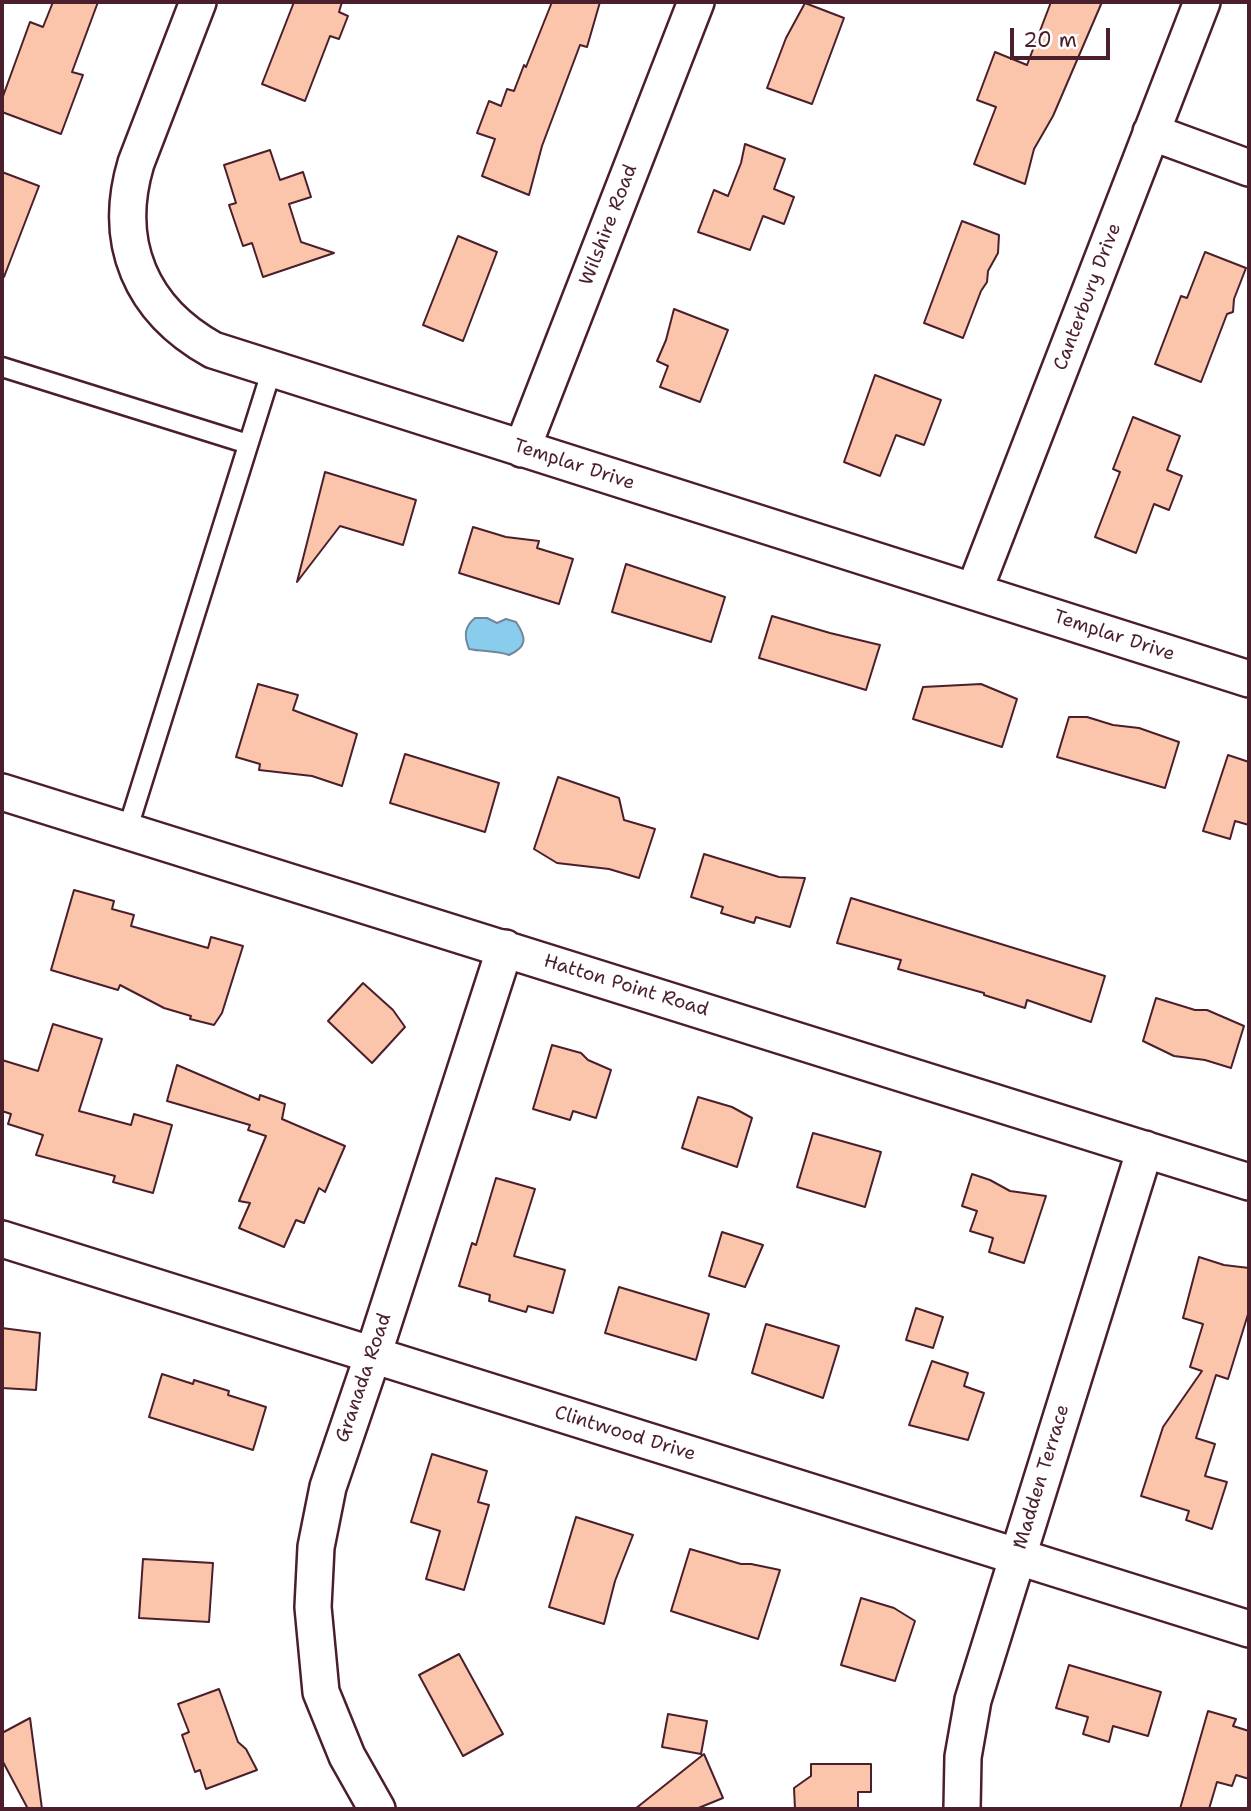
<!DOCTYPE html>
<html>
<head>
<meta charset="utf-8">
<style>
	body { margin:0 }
	#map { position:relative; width:1251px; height:1811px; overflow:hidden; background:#fff; font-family:"Shantell Sans",sans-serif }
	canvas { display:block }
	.frame { position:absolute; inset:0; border:4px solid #4a1f2b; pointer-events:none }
	.scale { position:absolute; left:1010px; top:28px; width:100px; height:32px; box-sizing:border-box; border:4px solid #4a1f2b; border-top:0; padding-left:9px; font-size:21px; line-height:24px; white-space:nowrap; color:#4a1f2b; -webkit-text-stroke:5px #fff; paint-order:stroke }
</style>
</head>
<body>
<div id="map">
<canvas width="1251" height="1811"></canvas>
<div class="frame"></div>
<div class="scale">20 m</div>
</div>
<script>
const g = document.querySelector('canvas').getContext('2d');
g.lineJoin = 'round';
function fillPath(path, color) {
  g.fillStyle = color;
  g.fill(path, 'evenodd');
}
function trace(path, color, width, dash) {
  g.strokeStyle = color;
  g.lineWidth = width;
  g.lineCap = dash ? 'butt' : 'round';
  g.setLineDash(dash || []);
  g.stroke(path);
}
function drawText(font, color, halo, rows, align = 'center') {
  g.font = font + ' "Shantell Sans",sans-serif';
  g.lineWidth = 5;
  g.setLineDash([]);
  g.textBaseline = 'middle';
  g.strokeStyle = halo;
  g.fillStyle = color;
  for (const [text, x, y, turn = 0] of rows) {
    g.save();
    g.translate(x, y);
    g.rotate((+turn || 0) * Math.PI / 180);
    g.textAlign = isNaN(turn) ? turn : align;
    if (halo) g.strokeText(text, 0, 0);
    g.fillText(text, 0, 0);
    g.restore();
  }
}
const water = new Path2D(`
	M475 618H487L497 623 506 619 516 622C527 638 527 647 509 655 495 650 483 652 469 649 464 636 464 627 475 618Z`);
fillPath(water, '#89cceb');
trace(water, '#70879e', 2);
const building = new Path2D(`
	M53 2H98L72 72 83 75 61 134 2 112V99L30 22 43 27Z
	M294 2H342L339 12 348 16 339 39 330 36 305 101 262 84Z
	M552 2H600L587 47 580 45 542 146 529 195 482 176 495 139 477 133 489 101 501 106 507 89 514 91 524 65 526 67Z
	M1051 2H1102L1053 116 1034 149 1025 184 974 164 996 107 977 100 995 52 1027 65Z
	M805 3 844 18 812 104 767 88 786 38Z
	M745 144 785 159 774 189 794 197 784 224 763 216 750 250 698 232 714 190 728 196 741 163Z
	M270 150 280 180 303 172 311 197 289 204 301 242 334 253 263 277 252 243 243 246 229 205 236 203 224 165Z
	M2 172 39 186 4 277 2 276Z
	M962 221 999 235 998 253 988 271 987 282 981 291 963 338 924 323Z
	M458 236 497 252 463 341 423 325Z
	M1205 252 1246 268 1234 299 1233 312 1227 314 1201 382 1155 364 1181 296 1187 298Z
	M674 309 728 330 700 402 660 387 668 366 657 361 666 340Z
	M875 375 941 400 924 445 896 435 880 476 844 462Z
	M1133 417 1180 436 1167 470 1182 476 1169 510 1154 504 1136 553 1095 537 1120 472 1113 469Z
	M325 472 416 500 403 545 340 526 297 582Z
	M473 527 506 537 539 541 537 548 573 559 559 604 459 573Z
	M626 564 725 597 711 642 612 612Z
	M772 616 830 633 880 645 866 690 759 658Z
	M258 684 298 695 293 710 357 734 342 786 312 776 259 770 260 764 236 757Z
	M981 684 1017 699 1002 747 913 719 923 687Z
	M1069 717H1087L1113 725 1139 728 1179 742 1165 788 1057 757Z
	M405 754 499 783 485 832 390 803Z
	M1228 755 1249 762V825L1235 821 1230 839 1203 831Z
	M558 777 619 798 624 820 655 829 639 878 609 869 557 863 534 849Z
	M704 854 779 877 805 878 790 927 756 917 754 923 721 913 723 907 691 897Z
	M74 890 114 901 112 909 134 915 131 926 208 948 211 937 243 946 222 1013 214 1025 190 1019 191 1016 164 1008 120 985 118 990 51 970Z
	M851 898 1105 976 1091 1022 1027 1000 1025 1008 984 995V993L898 969 901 960 837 943Z
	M363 983 393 1010 405 1027 372 1063 328 1021Z
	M1156 998 1195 1010H1207L1244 1026 1231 1068 1205 1060 1174 1056 1143 1041Z
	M53 1024 102 1039 79 1111 131 1125 134 1114 172 1125 153 1193 113 1182 115 1176 36 1155 43 1135 8 1124 11 1114 2 1111V1060L38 1071Z
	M552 1045 581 1053 588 1060 611 1070 596 1118 573 1111 570 1120 533 1109Z
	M177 1065 259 1100 260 1095 285 1104 282 1119 345 1146 325 1192 319 1188 304 1223 296 1220 284 1247 239 1228 250 1203 239 1201 266 1136 248 1130 250 1125 167 1101Z
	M698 1097 732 1107 752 1118 737 1167 682 1148Z
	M813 1133 881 1152 865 1207 797 1187Z
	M972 1174 990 1180 1010 1191 1046 1196 1024 1263 989 1252 993 1238 970 1231 977 1211 962 1206Z
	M496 1178 535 1189 514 1256 565 1270 553 1313 528 1306 526 1312 489 1301 490 1295 459 1286 472 1243 476 1245Z
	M722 1232 763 1245 745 1287 709 1276Z
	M1199 1257 1224 1265 1249 1268V1311L1228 1379 1216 1375 1196 1438 1215 1444 1205 1476 1227 1482 1212 1529 1186 1520 1189 1511 1141 1496 1163 1427 1202 1371 1190 1367 1203 1324 1183 1318Z
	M619 1287 709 1314 696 1360 605 1333Z
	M916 1308 943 1317 933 1348 906 1340Z
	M766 1324 839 1346 823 1398 752 1373Z
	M2 1328 40 1333 36 1390 2 1388Z
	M932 1361 968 1373 964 1386 984 1393 968 1440 909 1425Z
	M162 1374 193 1384 194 1380 229 1391 228 1395 266 1407 253 1450 149 1417Z
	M432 1454 487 1471 478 1502 489 1505 464 1590 426 1579 440 1531 411 1522Z
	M576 1517 633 1535 615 1581 604 1624 549 1607Z
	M690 1549 741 1564H751L780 1570 758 1639 671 1611Z
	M143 1559 213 1563 209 1622 139 1618Z
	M861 1598 894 1608 915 1621 895 1681 841 1665Z
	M459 1654 503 1734 463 1756 419 1675Z
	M1069 1665 1161 1692 1148 1736 1113 1726 1109 1742 1083 1734 1088 1717 1056 1708Z
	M219 1689 238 1742 246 1749 257 1770 206 1789 200 1770 195 1772 182 1735 189 1732 178 1704Z
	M1208 1711 1236 1719 1233 1726 1249 1731V1779L1236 1775 1232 1786 1217 1782 1209 1809H1180Z
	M668 1714 707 1721 701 1754 662 1747Z
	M30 1718 42 1809H28L2 1760V1733Z
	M704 1754 723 1798 696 1809H635Z
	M811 1764H871V1792H858V1809H795L794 1788 811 1776Z`);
fillPath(building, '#fac5ab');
trace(building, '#4a1f2b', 2);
const service = new Path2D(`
	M2 367 248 444
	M127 831 272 369`);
const minor = new Path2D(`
	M198 2 136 163C112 243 141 310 213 350L1249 679
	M1151 132 1249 168
	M522 449 696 2
	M974 591 1202 2
	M2 792 1249 1182
	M2 1239 1249 1629
	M377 1809 347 1756 321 1692 313 1607 316 1547 328 1487 373 1355 505 948
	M962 1809 963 1757 973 1700 1145 1149`);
trace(service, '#4a1f2b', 23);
trace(minor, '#4a1f2b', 40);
trace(service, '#fff', 18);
trace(minor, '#fff', 35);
drawText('19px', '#4a1f2b', '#fff', [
	["Wilshire Road",609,225,-69],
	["Canterbury Drive",1088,297,-69],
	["Templar Drive",574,465,18],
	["Templar Drive",1114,636,18],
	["Hatton Point Road",626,986,17],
	["Granada Road",364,1378,-71],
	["Clintwood Drive",625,1434,17],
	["Madden Terrace",1042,1477,-73]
]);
</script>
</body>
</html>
